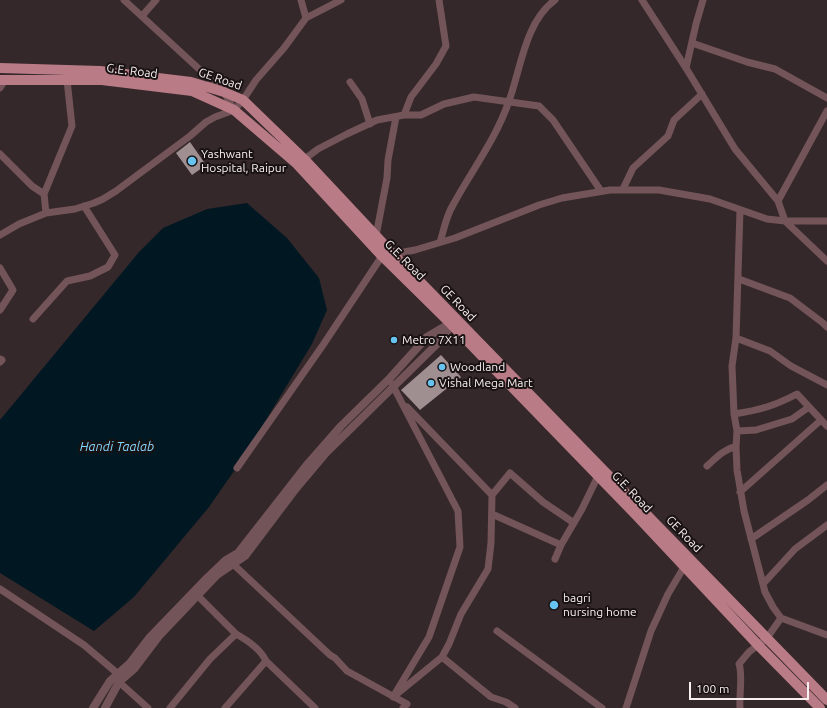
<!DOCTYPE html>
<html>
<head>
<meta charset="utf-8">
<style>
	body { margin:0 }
	#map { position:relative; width:827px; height:708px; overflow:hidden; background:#35282a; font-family:Ubuntu,sans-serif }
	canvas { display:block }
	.scale { position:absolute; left:689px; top:682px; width:120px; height:18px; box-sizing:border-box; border:2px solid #f8eff0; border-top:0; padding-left:5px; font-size:12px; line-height:14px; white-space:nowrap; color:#f8eff0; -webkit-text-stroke:3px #191213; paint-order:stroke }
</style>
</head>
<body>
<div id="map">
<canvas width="827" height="708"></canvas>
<div class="scale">100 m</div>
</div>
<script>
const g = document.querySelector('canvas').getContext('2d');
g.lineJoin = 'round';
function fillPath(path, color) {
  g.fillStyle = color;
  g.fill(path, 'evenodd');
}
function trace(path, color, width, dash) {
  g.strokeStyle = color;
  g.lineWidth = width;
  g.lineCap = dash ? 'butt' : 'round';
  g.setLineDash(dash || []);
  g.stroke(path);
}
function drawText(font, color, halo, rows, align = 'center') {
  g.font = font + ' Ubuntu,sans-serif';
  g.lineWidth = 4;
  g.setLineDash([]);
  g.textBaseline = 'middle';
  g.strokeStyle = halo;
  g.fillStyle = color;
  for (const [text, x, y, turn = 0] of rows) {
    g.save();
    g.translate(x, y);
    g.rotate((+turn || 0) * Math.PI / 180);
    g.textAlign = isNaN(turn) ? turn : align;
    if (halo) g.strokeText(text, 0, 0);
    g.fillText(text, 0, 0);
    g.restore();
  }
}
fillPath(new Path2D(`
	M247 203 287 238 319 278 327 310 312 344 241 461 209 507 134 597 94 631 0 573V420L139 252 163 228 207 209Z`), '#011822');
fillPath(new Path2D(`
	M190 142 206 165 192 175 176 153Z
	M441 355 461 377 420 410 401 390Z`), '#a08f91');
trace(new Path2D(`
	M124 0 224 92 234 110
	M301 0 306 18
	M642 0 686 68 735 149 778 201 785 221 827 261
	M142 16 156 0
	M692 43 747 62 775 69 827 98
	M686 68 696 24 703 0
	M350 82 362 99 370 124
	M0 88 5 80
	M404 115 411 97 436 64 446 46 439 0
	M0 154 32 186 44 194
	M302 161 318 149 347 134 377 120 404 115H421L444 104 474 97 539 106 553 120 601 191
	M623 189 633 168 668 136 674 120 702 94
	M778 201 827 111
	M740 210 736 338 770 351 791 366 827 385
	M46 213 44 194 72 126 67 80
	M0 235 19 224 46 213 75 209 94 203 103 199 116 191 190 136 206 122 215 117 234 110 243 100 256 80 284 48 306 18 341 0
	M376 236 387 178 388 160 396 117
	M440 242C444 230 446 216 453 205 472 170 496 139 509 101 521 68 525 22 555 0
	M0 268 13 290 0 310
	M739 279 790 298 823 323 827 327
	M33 319 67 281 90 276 108 267 115 255 84 206
	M736 338 732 366 734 414 737 431 736 447 737 470 744 511 765 592 773 607 781 618 827 635
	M0 359 2 360 0 362
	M392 384 458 511 460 547 429 637 393 697
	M407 407 492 495 491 543 488 569 461 614 449 644 442 657
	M734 414C760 410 774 406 797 394L827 426
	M737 431 756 430 792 419 809 407
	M707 466C715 459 725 448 736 447
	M237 468 323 345 382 256 415 250 455 238 539 205 562 198 610 190H659L710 199 767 219 785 221H827
	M740 492 821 420
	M492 495 510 473 543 502 574 523
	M492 514 561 545
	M751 539 808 500 827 485
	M555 559 561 545 582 509 598 476
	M229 561 233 564 330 655 335 658 347 671 407 704 403 708
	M763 584 795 549 827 525
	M0 589 84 645 117 673 119 682 148 708
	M198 596 236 634C247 640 261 650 266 661L315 708
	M497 631 602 708
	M398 693 442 657 491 697 506 702 515 708
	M170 708 210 659 236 634
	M225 708 266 661
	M626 708 651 631 668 594 684 567
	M740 708C739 696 743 674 739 664L749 652 767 638 781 618`), '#735459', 7);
trace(new Path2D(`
	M93 708 110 681 130 663 150 637 205 580 226 560 238 553 306 466 341 426 390 378 427 337 454 321
	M105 708 119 682 134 669 159 636 217 575 245 556 294 491 326 453 437 344 452 325`), '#735459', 8);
trace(new Path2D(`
	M0 68 100 71 191 82 224 92 243 100 304 159 392 253 827 700
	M0 80H102L192 91 234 110 297 164 382 256 450 323 636 515 759 646 820 708`), '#b97b85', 10);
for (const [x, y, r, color] of [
	[192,161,5,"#67c4f0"],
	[394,340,4,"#67c4f0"],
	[442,367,4,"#67c4f0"],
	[431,383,4,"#67c4f0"],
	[554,605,5,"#67c4f0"]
]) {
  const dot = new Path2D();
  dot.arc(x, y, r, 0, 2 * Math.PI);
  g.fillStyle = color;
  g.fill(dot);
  trace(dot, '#191213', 1.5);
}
drawText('12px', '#f8eff0', '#191213', [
	["G.E. Road",132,71,7],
	["GE Road",220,79,19],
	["G.E. Road",405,260,45],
	["GE Road",458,303,46],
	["G.E. Road",632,492,46],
	["GE Road",684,534,46]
]);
drawText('12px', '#f8eff0', '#191213', [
	["Yashwant",201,154],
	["Hospital, Raipur",201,168],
	["Metro 7X11",402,340],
	["Woodland",450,367],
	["Vishal Mega Mart",439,383],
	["bagri",563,598],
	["nursing home",563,612]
], 'left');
drawText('italic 13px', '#81d4fc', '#191213', [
	["Handi Taalab",117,447]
]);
</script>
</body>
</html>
